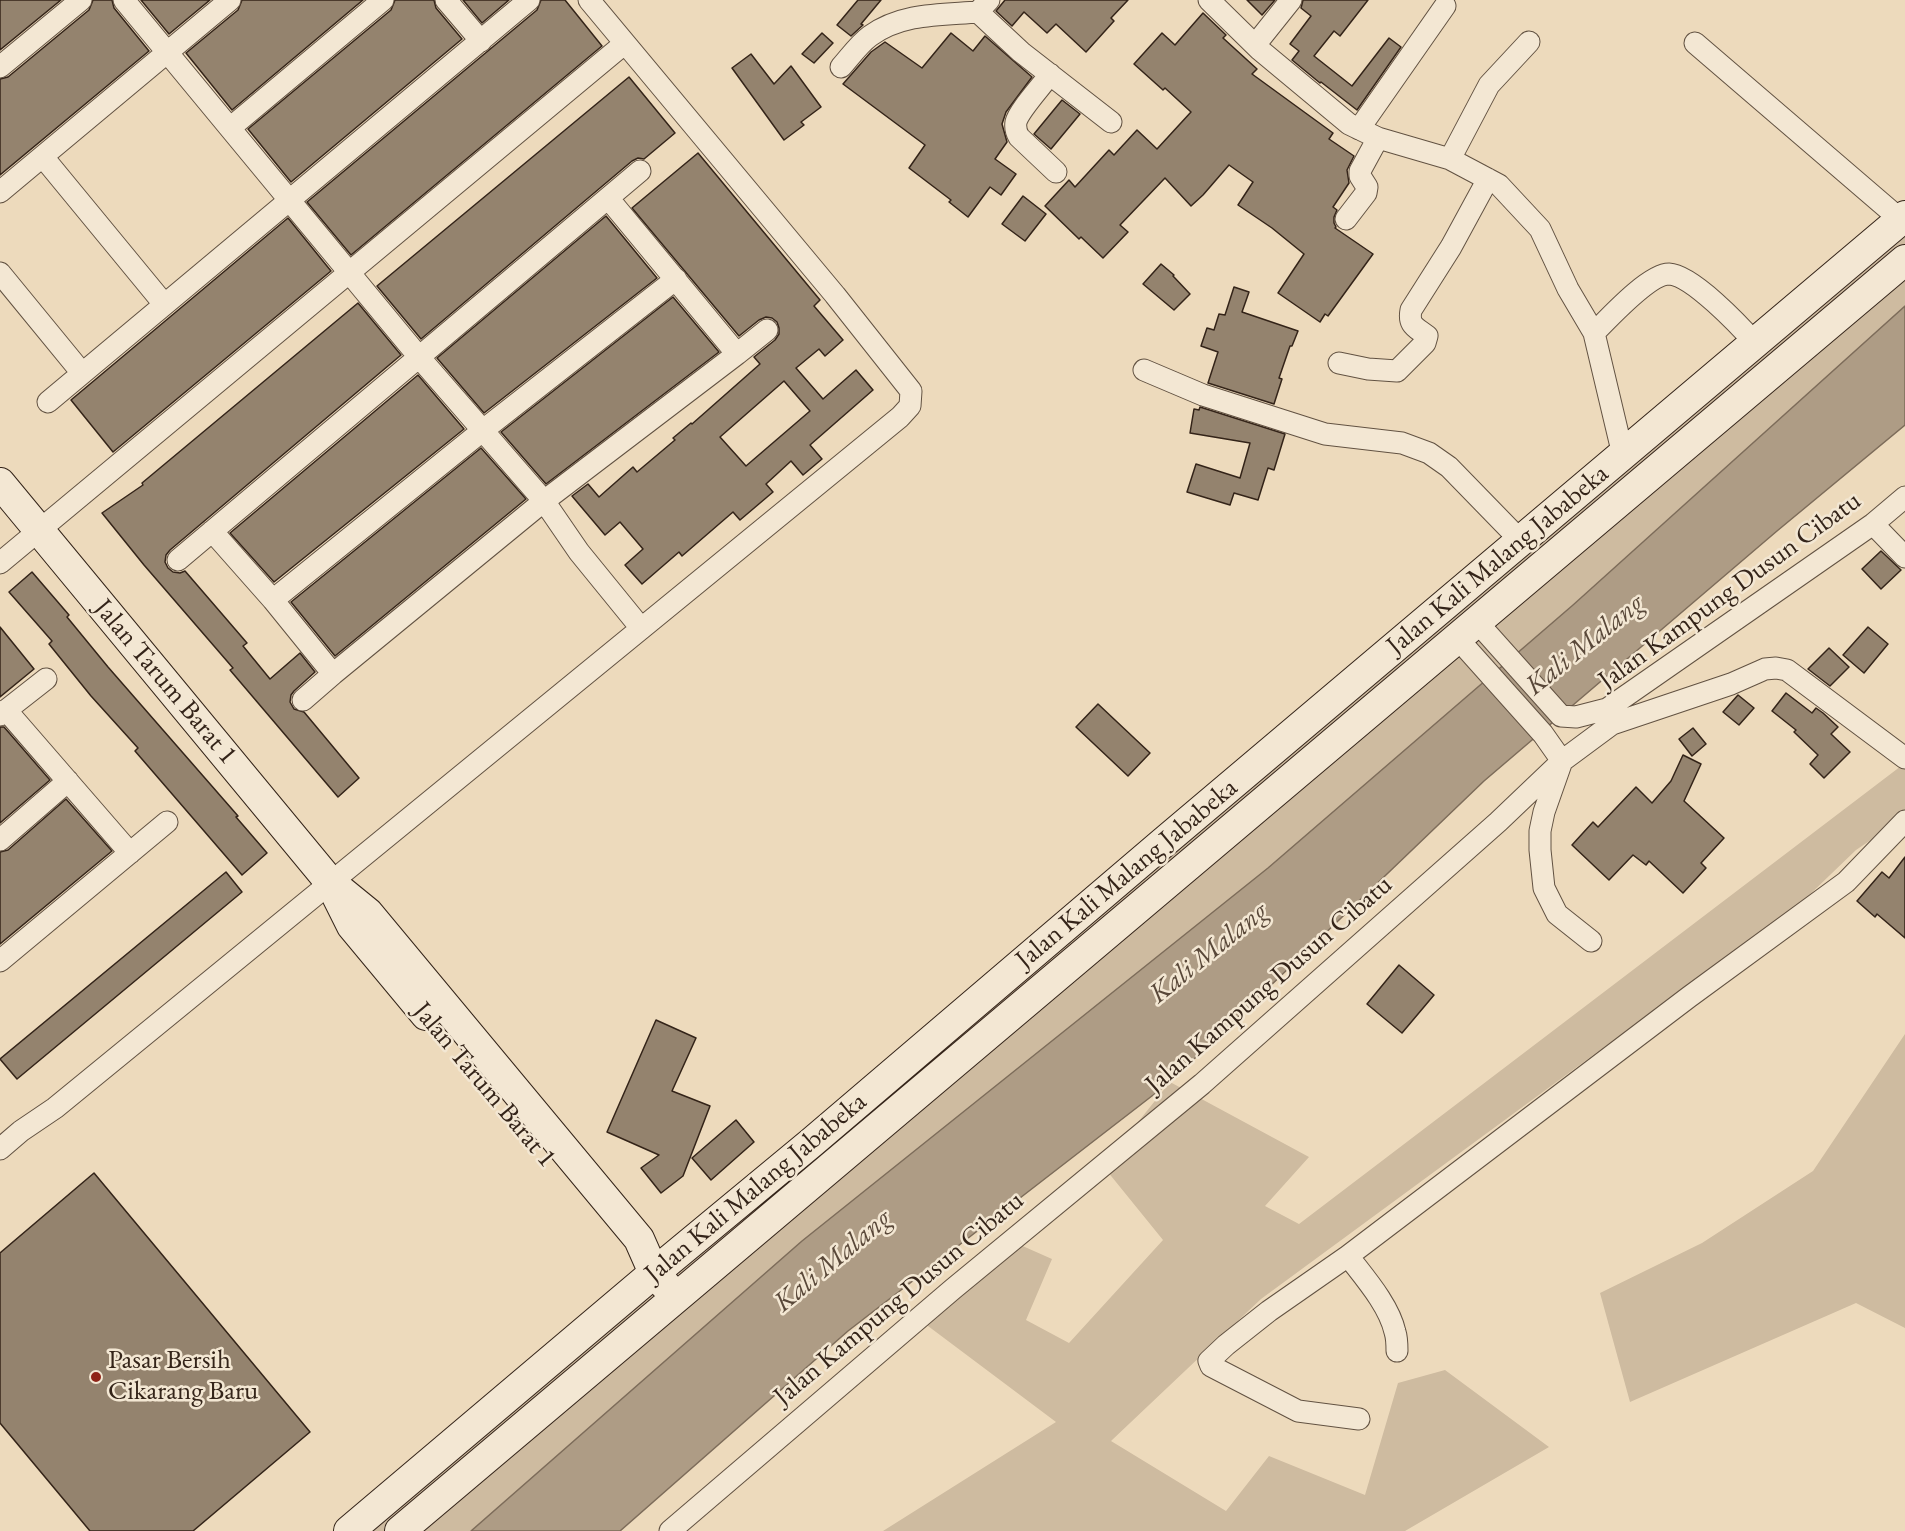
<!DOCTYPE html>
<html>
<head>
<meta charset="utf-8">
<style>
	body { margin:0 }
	canvas { display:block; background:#eddabc }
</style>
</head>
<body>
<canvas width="1905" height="1531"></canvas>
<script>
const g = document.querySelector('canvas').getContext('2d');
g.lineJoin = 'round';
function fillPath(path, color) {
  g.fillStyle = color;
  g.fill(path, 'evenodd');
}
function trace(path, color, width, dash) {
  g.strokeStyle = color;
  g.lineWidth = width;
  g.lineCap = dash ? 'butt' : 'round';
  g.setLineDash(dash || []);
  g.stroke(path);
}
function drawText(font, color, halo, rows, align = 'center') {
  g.font = font + ' "EB Garamond",serif';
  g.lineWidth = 5;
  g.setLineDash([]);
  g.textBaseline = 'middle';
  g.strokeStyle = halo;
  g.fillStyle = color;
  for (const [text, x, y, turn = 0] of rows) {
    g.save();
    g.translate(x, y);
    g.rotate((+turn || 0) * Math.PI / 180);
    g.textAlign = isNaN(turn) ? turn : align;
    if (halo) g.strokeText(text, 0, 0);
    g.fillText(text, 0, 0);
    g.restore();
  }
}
fillPath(new Path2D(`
	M1905 217V306L1560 616 1268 868 842 1209 471 1531H349Z
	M1905 763V817L1856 850 1803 901 1261 1299 1111 1441 1226 1511 1269 1456 1365 1495 1398 1383 1445 1370 1549 1447 1405 1531H883L1056 1422 920 1320 1009 1240 1052 1259 1026 1320 1069 1343 1163 1240 1103 1166 1170 1082 1309 1157 1265 1206 1299 1224Z
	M1905 1034V1328L1856 1303 1630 1402 1600 1293 1702 1243 1813 1171Z`), '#cebba0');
const water = new Path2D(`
	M1905 306V425L1777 531 1484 781 1170 1082 848 1331 620 1531H471L802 1241 1268 868 1573 605Z`);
fillPath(water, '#ae9c85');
trace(water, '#7d6c5a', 1.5);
const building = new Path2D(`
	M0 0H61L0 50Z
	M93 0H112L114 8 149 51 0 175V79L8 77 89 10Z
	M141 0H210L169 34Z
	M242 0H363L232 110 186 53 238 10Z
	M395 0H434L436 8 462 39 291 182 248 129 391 10Z
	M463 0H509L482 23Z
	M541 0H565L602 46 351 255 307 202 537 10Z
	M858 0H881L861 24 863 25 851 36 837 25Z
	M1005 0H1128L1111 18 1114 21 1086 52 1056 24 1047 33 1024 12 1012 26 996 11Z
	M1247 0H1275L1262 15Z
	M1303 0H1368L1340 36 1334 31 1314 56 1352 86 1389 38 1401 47 1357 110 1321 82 1320 83 1292 60 1299 51 1290 44 1311 16 1301 8Z
	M1203 13 1226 35 1223 38 1257 69 1252 74 1333 133 1329 139 1354 156 1347 170 1349 183 1333 207 1337 210 1334 217V223L1336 227 1335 228 1373 254 1328 316 1325 314 1320 322 1278 293 1304 254 1272 228 1238 205 1253 182 1229 165 1203 195 1191 206 1165 178 1120 225 1128 232 1103 258 1081 237 1079 239 1045 206 1069 180 1075 187 1109 150 1114 155 1137 130 1157 149 1191 112 1165 88 1163 90 1134 64 1162 33 1175 45Z
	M822 33 833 43 814 63 802 54Z
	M951 33 973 51 985 36 1032 77 1006 112 1002 124 1007 142 995 159 1016 174 1001 195 990 187 968 217 949 202 951 200 909 168 925 145 843 84 871 52 885 42 922 68Z
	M751 54 774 84 791 66 821 107 801 122 804 125 784 140 732 68Z
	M629 77 675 133 644 159 638 158 632 161 421 339 377 286Z
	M1062 100 1080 114 1051 149 1034 134Z
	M698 153 820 300 814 306 843 340 825 356 819 349 796 368 823 399 856 370 873 390 810 445 822 459 803 475 791 461 766 484 773 492 740 520 733 512 682 556 679 552 642 584 625 565 643 549 620 522 605 535 572 496 588 484 599 497 633 467 637 472 675 440 673 438 691 423 692 424 760 364 754 357 775 340 779 334V328L777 322 772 318 766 317 759 320 739 336 632 208ZM784 381 810 411 746 466 720 437Z
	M1023 196 1046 214 1025 241 1002 224Z
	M606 216 657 278 484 413 437 358Z
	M288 218 331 271 113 452 71 400Z
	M1161 264 1174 275 1173 276 1190 294 1174 310 1143 284Z
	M1234 287 1249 292 1242 312 1298 331 1292 346H1290L1279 378 1282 379 1274 404 1208 383 1218 352 1201 346 1207 328 1214 330 1219 314 1225 315Z
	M673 297 719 352 546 484 501 432Z
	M358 303 401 355 170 550 166 555 165 562 168 568 173 572 180 573 185 571 247 643 243 646 270 679 300 653 315 672 294 691 291 695 290 702 294 709 304 712 359 778 338 797 230 670 233 668 144 565 102 513 143 485 142 483Z
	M418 375 464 429 274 582 230 533Z
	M1200 407 1285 434 1274 470 1268 468 1258 500 1234 493 1230 505 1187 492 1196 464 1240 478 1250 443 1190 433 1194 409 1199 410Z
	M481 448 526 499 335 656 291 602Z
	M1881 551 1901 570 1881 589 1862 569Z
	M32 572 69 615 67 617 108 667 238 816 236 817 267 853 242 875 135 751 138 748 91 696 49 644 52 641 9 592Z
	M0 627 34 669 0 697Z
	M1868 627 1888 644 1864 673 1843 655Z
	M1829 648 1849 667 1830 686 1808 669Z
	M1786 693 1812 713 1816 708 1823 713 1838 727 1831 734 1850 752 1824 778 1810 764 1818 755 1794 732 1796 730 1772 711Z
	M1738 695 1754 708 1739 725 1723 712Z
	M1098 704 1150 753 1128 776 1076 727Z
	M0 727H4L50 780 0 823Z
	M1693 728 1706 744 1692 756 1679 739Z
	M1683 755 1701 764 1684 801 1724 838 1701 863 1706 868 1683 893 1649 861 1646 865 1633 855 1609 880 1572 845 1593 822 1598 827 1636 787 1652 803 1671 781Z
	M66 799 112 851 0 944V852L8 850Z
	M1905 857V938L1877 914 1875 917 1857 901 1882 872 1889 878Z
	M226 872 242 892 17 1079 0 1059Z
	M1399 965 1434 995 1402 1033 1367 1004Z
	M656 1020 696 1038 672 1091 710 1106 683 1176 661 1193 641 1168 659 1155 607 1132Z
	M736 1120 754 1142 711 1180 692 1158Z
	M94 1173 310 1432 193 1531H90L0 1423V1253Z`);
fillPath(building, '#94836e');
trace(building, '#342419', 1.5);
const street = new Path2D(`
	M124 0 419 357 544 501 579 552 636 622 642 627
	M446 0 481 41
	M1209 0 1260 50 1349 124 1378 138 1450 159 1499 185 1540 229 1568 289 1594 333 1623 455
	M978 12 1021 52 1111 122
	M1695 43 1901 220
	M1255 45 1291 0
	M0 67 81 0
	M841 67C850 57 859 44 870 36 902 13 940 15 978 12L989 0
	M1050 74C1042 86 1019 110 1016 122 1015 128 1016 132 1019 137L1056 172
	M230 128 383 0
	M1359 129 1445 6
	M43 157 164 304
	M1450 159 1489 85 1529 42
	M0 192 230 0
	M608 198 737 354
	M1346 219 1366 193 1367 187 1360 176V171L1378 138
	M0 273 82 373
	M1594 333C1609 318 1649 274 1669 274 1692 275 1740 326 1755 343
	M1339 363 1368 369 1397 371 1425 343 1427 336C1416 327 1408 326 1411 310L1451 247 1488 179
	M1144 370 1203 395 1325 434 1402 443 1429 453 1449 467 1521 541
	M48 402 529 0
	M1873 524 1905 557
	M212 531 273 600 333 674
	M178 560 640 171
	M0 563 624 44
	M273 600 482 431 676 279
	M1477 622 1561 716 1576 717 1607 709
	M1458 639 1543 734 1562 761 1544 812 1540 831V850L1544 888 1557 914 1591 941
	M303 700 333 674 544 501 737 354 767 330
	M6 710 130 853
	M0 715 46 679
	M1612 724 1731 684 1765 669 1776 668 1787 670 1905 758
	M0 840 68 781
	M0 961 167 822
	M0 1149 21 1131 55 1108 900 417 910 406 911 391 835 295 589 0
	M1348 1256C1364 1277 1389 1305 1395 1332 1397 1338 1397 1345 1397 1351
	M1359 1419 1298 1411 1211 1366 1209 1361 1226 1345 1269 1311 1348 1256 1689 997 1846 882 1905 821
	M670 1531 953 1289 1202 1084 1498 822 1562 761 1612 724 1607 709 1873 524 1905 497`);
const secondary = new Path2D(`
	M0 483 330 882 368 913 639 1239 654 1273 667 1287
	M334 890 352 926 426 1015
	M349 1531 654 1273 811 1143 1164 842 1905 216
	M400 1531 1905 260`);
trace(street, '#625242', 23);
trace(secondary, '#342419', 32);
trace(street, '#f3e7d3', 21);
trace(secondary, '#f3e7d3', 30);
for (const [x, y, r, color] of [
	[96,1377,6,"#8f2418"]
]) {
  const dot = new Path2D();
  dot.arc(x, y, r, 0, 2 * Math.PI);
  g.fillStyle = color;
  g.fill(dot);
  trace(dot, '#f3e7d3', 2);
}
drawText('27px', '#342419', '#f3e7d3', [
	["Jalan Kali Malang Jababeka",1498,560,-40],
	["Jalan Kampung Dusun Cibatu",1730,591,-36],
	["Jalan Tarum Barat 1",165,682,50],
	["Jalan Kali Malang Jababeka",1127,874,-40],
	["Jalan Kampung Dusun Cibatu",1269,985,-41],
	["Jalan Tarum Barat 1",484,1085,50],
	["Jalan Kali Malang Jababeka",756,1188,-40],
	["Jalan Kampung Dusun Cibatu",899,1299,-40]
]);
drawText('27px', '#342419', '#f3e7d3', [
	["Pasar Bersih",108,1361],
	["Cikarang Baru",108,1392]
], 'left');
drawText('italic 28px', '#594839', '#f3e7d3', [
	["Kali Malang",1585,645,-39],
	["Kali Malang",1209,953,-39],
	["Kali Malang",833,1261,-40]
]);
</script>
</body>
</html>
